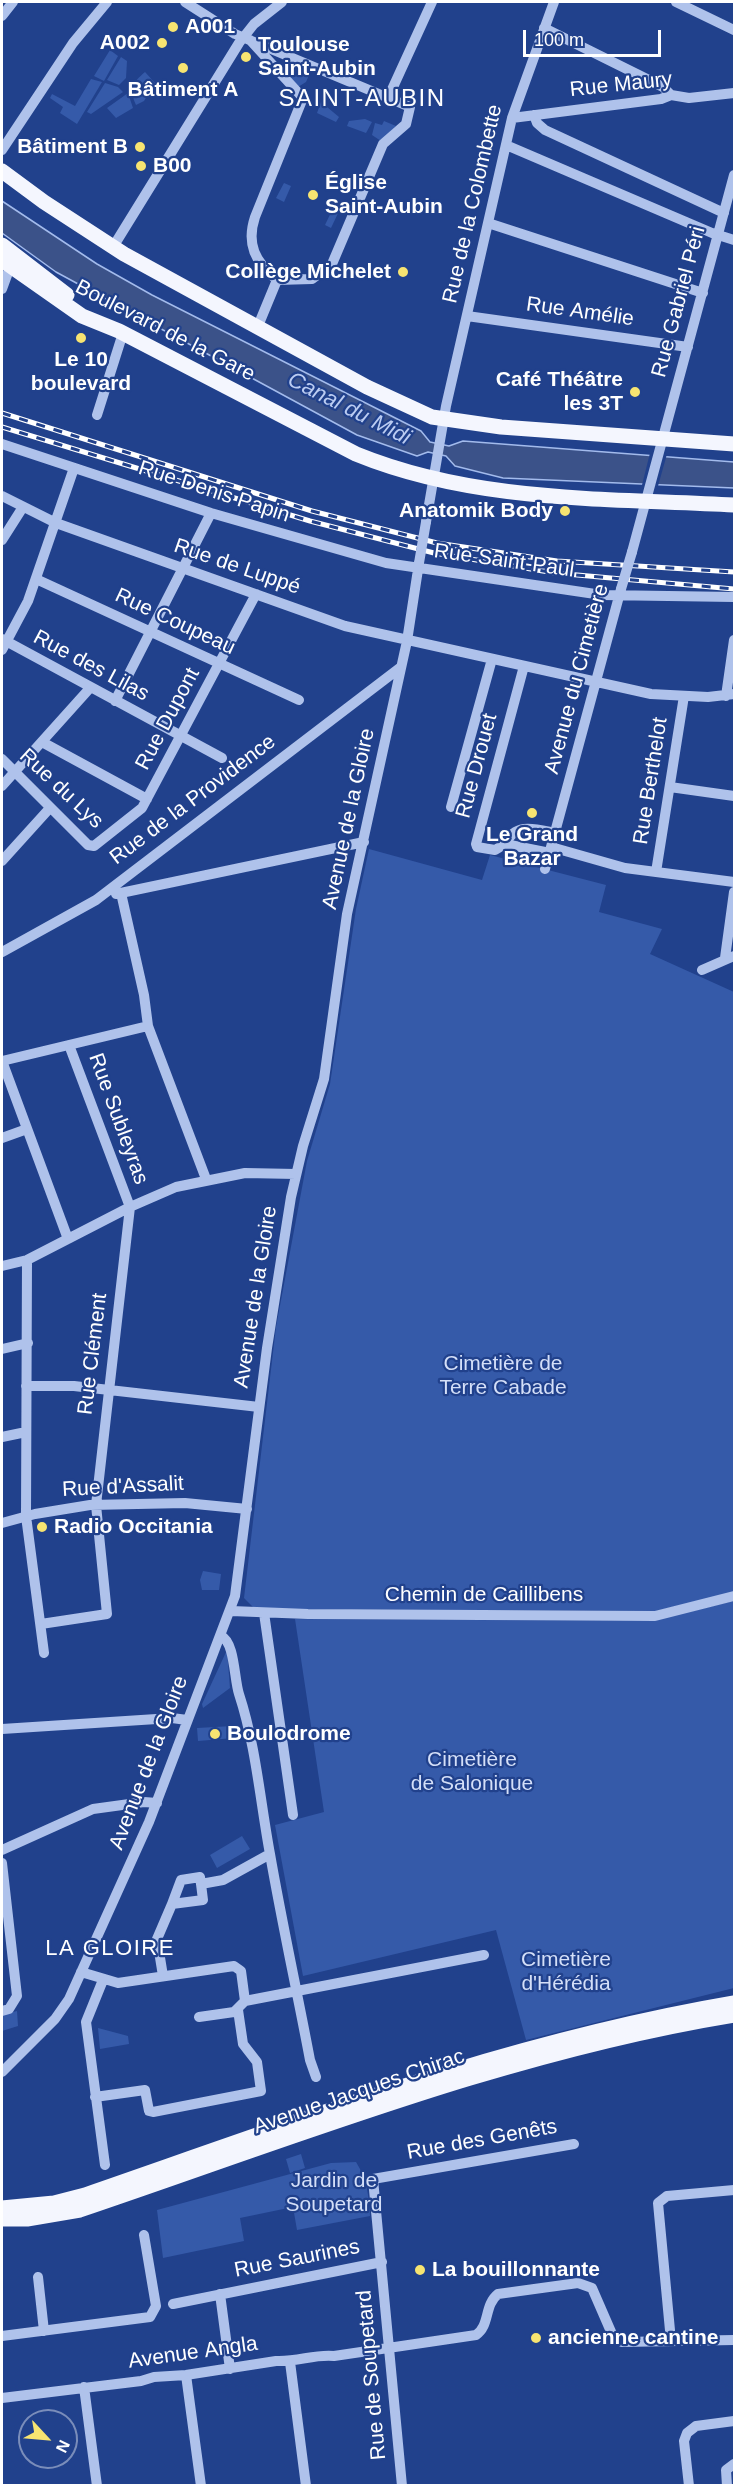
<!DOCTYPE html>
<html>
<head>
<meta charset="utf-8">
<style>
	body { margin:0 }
	#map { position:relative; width:736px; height:2487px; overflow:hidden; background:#21418c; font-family:Helvetica,sans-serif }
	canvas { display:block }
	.frame { position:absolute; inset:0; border:3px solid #fff; pointer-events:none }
	.north { position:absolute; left:18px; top:2409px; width:60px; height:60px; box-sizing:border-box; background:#21418c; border:2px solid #7a8dba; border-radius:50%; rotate:116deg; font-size:16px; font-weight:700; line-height:24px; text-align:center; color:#fff }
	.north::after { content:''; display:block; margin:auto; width:21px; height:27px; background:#f7e471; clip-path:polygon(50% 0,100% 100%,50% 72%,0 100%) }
	.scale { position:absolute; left:523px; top:30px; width:138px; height:27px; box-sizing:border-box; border:3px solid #fff; border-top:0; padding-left:8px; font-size:18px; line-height:21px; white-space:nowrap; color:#fff; -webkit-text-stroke:4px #21418c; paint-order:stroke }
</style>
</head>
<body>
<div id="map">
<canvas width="736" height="2487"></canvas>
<div class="frame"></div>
<div class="north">N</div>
<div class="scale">100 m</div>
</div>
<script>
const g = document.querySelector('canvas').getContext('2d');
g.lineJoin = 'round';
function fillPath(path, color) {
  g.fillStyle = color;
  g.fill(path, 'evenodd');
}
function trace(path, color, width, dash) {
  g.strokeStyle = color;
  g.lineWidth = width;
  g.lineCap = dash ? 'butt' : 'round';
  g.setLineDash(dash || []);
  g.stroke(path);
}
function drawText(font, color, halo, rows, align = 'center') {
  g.font = font + ' Helvetica,sans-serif';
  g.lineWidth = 4.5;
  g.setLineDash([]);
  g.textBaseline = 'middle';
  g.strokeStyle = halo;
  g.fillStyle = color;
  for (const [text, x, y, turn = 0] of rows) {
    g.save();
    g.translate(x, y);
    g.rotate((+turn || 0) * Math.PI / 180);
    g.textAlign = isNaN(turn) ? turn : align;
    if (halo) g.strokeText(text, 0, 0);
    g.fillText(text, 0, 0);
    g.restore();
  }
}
fillPath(new Path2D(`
	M110 50 118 56 104 81 94 76Z
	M121 57 127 61 126 78 119 85 107 80Z
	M292 66 310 73 306 82 298 87 285 72 287 67Z
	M145 72 155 83 144 101 136 105C129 89 132 83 145 72Z
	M91 79 102 82 77 124 60 113 63 107 50 98 52 94 75 106Z
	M105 83 118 87 123 92 91 114 87 112Z
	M128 93 133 108 116 118 107 108Z
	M321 102 339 117 336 122 317 113Z
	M365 119 372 122 366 133 347 126 349 121Z
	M384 121 396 126 381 141 372 135 375 123 382 125Z
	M284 183 291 186 284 202 276 198Z
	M335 204 341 207 331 228 325 225Z
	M369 849 482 880 490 855 606 885 599 912 662 929 650 954 734 992V1592L656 1611 255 1609 244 1598 276 1327 307 1161 330 1084 356 909Z
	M203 1571 221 1574 219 1590H202L200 1580Z
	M734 1601V1988L526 2040 496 1930 303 1976 275 1825 324 1812 295 1619 650 1621Z
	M227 1650 230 1688 203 1708 202 1704Z
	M233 1726 234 1738 198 1741 197 1728Z
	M242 1836 250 1849 217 1868 210 1855Z
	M17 2011 18 2026 2 2031V2015Z
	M98 2028 128 2036 129 2044 100 2049Z
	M301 2154 305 2168 290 2173 286 2159Z
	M356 2162C367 2179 369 2197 370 2216L297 2230 293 2207 240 2218 244 2241 163 2258 157 2210 331 2163Z`), '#355aa9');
const water = new Path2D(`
	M2 201 97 264 152 295 421 431 430 442 449 446 463 441 734 462V488L503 478 455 466 446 456 428 452 417 456 357 435 56 272 2 233Z`);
fillPath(water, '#3b5289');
trace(water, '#a3bbec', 1.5);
fillPath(new Path2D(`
	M650 453 667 454 658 486 642 485Z`), '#21418c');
trace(new Path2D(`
	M185 2 235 34 410 107 406 124 383 144 332 264 312 279 277 280C255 262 246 244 255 217L303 98 250 40
	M676 2 734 30
	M2 16 13 2
	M544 28 663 87 671 95
	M389 96 432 2
	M534 115 537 123 545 130 724 213
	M512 118 661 99 671 95 689 98 734 93
	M506 145 712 233 734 240
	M2 150 73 43 107 2
	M488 223 703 293
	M113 247 239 43 254 24 282 2
	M2 289 10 267
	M467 316 688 347
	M258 326 277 280
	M97 415 123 333
	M2 444 211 513 386 563 602 595 734 597
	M2 496 56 523 345 626 651 694 708 697 734 694
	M426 522 446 406 512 118 554 2
	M2 540 23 507
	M632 552 734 175
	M36 579 299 700
	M2 639 222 758
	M2 650 28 601 74 468
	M726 696 734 640
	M115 701 211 513
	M42 742 147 799
	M2 759 88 845 94 846 142 808 256 594
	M2 786 90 688
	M670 787 734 796
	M451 807 492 659
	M505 844 495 850 477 847 476 844 524 666
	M551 847 625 868 734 882
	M550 853 505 844C516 822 535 829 556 833
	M2 861 49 809
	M545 869 621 589
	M656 872 684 696
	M121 893 144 995 148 1026 206 1179
	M116 894 364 842
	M2 952 96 900 401 667
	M725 958 734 892
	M702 970 734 956
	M2 1061 68 1239
	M2 1061 148 1026
	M2 1138 27 1129
	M27 1260 26 1516 44 1653
	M2 1266 27 1260 130 1207 176 1187 245 1173 296 1174
	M2 1349 28 1343
	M26 1386H74L259 1407
	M2 1437 26 1432
	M2 1523 35 1514 90 1505 185 1503 247 1509
	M231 1611 308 1614 655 1616 734 1596
	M264 1613 293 1815
	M41 1624 107 1614 96 1505 130 1207 69 1045
	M221 1636C235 1642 234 1679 239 1694 256 1746 260 1800 270 1854 282 1923 297 1991 310 2060L316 2077
	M2 1729 172 1718 187 1720
	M2 1850 93 1809 144 1802 157 1803
	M2 1863 17 1996 9 2009 2 2011
	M172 1904 181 1880 200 1877 201 1884
	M81 1972 118 1983 234 1966 241 1971 245 2001
	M163 1976 157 1939 172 1904 203 1900 201 1884 223 1880 270 1854
	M103 1980 86 2022 105 2165
	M199 2017 234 2012 245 2001 484 1955
	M2 2072 55 2019 69 1999 149 1822 235 1596 267 1348 291 1197 303 1146 324 1079 347 914 407 641 419 563
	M95 2097 145 2090 149 2111 153 2112 261 2091 257 2062 243 2044 238 2010
	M38 2277 44 2331
	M220 2294 230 2369
	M173 2304 382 2262
	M2 2336 150 2317 156 2306 144 2235
	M671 2341 658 2203 667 2196 734 2190
	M290 2362 306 2486
	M186 2375 201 2486
	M84 2387 97 2486
	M2 2398 141 2381 154 2377 186 2375 276 2361C298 2362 314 2354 334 2356L476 2335C490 2326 484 2305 498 2294L578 2283 592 2288 612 2334 622 2342 734 2340
	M402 2486 373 2179 574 2144
	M689 2486 684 2441 687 2433 696 2426 734 2421
	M727 2486 726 2470 734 2464`), '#afc2eb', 10);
trace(new Path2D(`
	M2 171 44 202 124 254 367 387 432 417 501 427 734 444
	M2 245 67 295
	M2 260 82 316 119 331 356 454C476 503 608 498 734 505
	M2 2208 54 2203 85 2195C299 2121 510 2041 734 2003
	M2 2219H27L80 2210C296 2137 508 2052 734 2015`), '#f4f6fe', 15);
const rail = new Path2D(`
	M2 413 312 511 437 543 557 561 734 572
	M2 427 310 521 434 553 555 573 734 589`);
trace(rail, '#fff', 5);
trace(rail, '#21418c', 3, [9]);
trace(new Path2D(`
	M419 563 426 522
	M621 589 632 552`), '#afc2eb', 10);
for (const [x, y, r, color] of [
	[173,27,6,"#f7e471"],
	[162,43,6,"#f7e471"],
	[246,57,6,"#f7e471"],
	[183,68,6,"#f7e471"],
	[140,147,6,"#f7e471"],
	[141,166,6,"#f7e471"],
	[313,195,6,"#f7e471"],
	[403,272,6,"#f7e471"],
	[81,338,6,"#f7e471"],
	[635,392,6,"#f7e471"],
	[565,511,6,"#f7e471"],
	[532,813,6,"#f7e471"],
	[42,1527,6,"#f7e471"],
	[215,1734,6,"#f7e471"],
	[420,2270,6,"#f7e471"],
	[536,2338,6,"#f7e471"]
]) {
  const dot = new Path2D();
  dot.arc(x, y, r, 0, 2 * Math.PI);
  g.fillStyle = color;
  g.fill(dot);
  trace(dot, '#21418c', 2);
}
drawText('bold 21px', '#fff', '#21418c', [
	["A001",185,27],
	["A002",150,43,"right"],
	["Toulouse",258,45],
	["Saint-Aubin",258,69],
	["Bâtiment A",183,90,"center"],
	["Bâtiment B",128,147,"right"],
	["B00",153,166],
	["Église",325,183],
	["Saint-Aubin",325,207],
	["Collège Michelet",391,272,"right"],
	["Le 10",81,360,"center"],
	["boulevard",81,384,"center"],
	["Café Théâtre",623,380,"right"],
	["les 3T",623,404,"right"],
	["Anatomik Body",553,511,"right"],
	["Le Grand",532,835,"center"],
	["Bazar",532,859,"center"],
	["Radio Occitania",54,1527],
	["Boulodrome",227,1734],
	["La bouillonnante",432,2270],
	["ancienne cantine",548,2338]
], 'left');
drawText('21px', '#fff', '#21418c', [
	["Rue Maury",621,85,-6],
	["Rue de la Colombette",473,204,-77],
	["Rue Gabriel Péri",679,302,-75],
	["Rue Amélie",580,312,8],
	["Boulevard de la Gare",165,331,27],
	["Rue Denis Papin",214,492,18],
	["Rue Saint-Paul",504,561,8],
	["Rue de Luppé",237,567,19],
	["Rue Coupeau",175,622,25],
	["Rue des Lilas",91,666,28],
	["Avenue du Cimetière",577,679,-75],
	["Rue Dupont",168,719,-62],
	["Rue Drouet",477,766,-75],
	["Rue Berthelot",651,781,-81],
	["Rue du Lys",61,789,43],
	["Rue de la Providence",193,800,-37],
	["Avenue de la Gloire",349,819,-78],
	["Rue Subleyras",118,1119,70],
	["Avenue de la Gloire",256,1297,-81],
	["Rue Clément",93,1354,-83],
	["Rue d'Assalit",123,1487,-3],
	["Chemin de Caillibens",484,1595],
	["Avenue de la Gloire",149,1763,-69],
	["Avenue Jacques Chirac",359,2092,-19],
	["Rue des Genêts",482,2140,-10],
	["Rue Saurines",297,2259,-11],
	["Avenue Angla",193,2353,-8],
	["Rue de Soupetard",372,2375,-95]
]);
drawText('21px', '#d4dff8', '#21418c', [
	["Cimetière de",503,1364],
	["Terre Cabade",503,1388],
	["Cimetière",472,1760],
	["de Salonique",472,1784],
	["Cimetière",566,1960],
	["d'Hérédia",566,1984],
	["Jardin de",334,2181],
	["Soupetard",334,2205]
]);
drawText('italic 22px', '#bbccf2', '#21418c', [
	["Canal du Midi",349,409,27]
]);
g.letterSpacing = '1.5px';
drawText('22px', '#fff', '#21418c', [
	["LA GLOIRE",110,1949]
]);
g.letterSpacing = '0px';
g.letterSpacing = '1.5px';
drawText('24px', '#fff', '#21418c', [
	["SAINT-AUBIN",362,99]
]);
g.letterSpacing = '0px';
</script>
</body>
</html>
